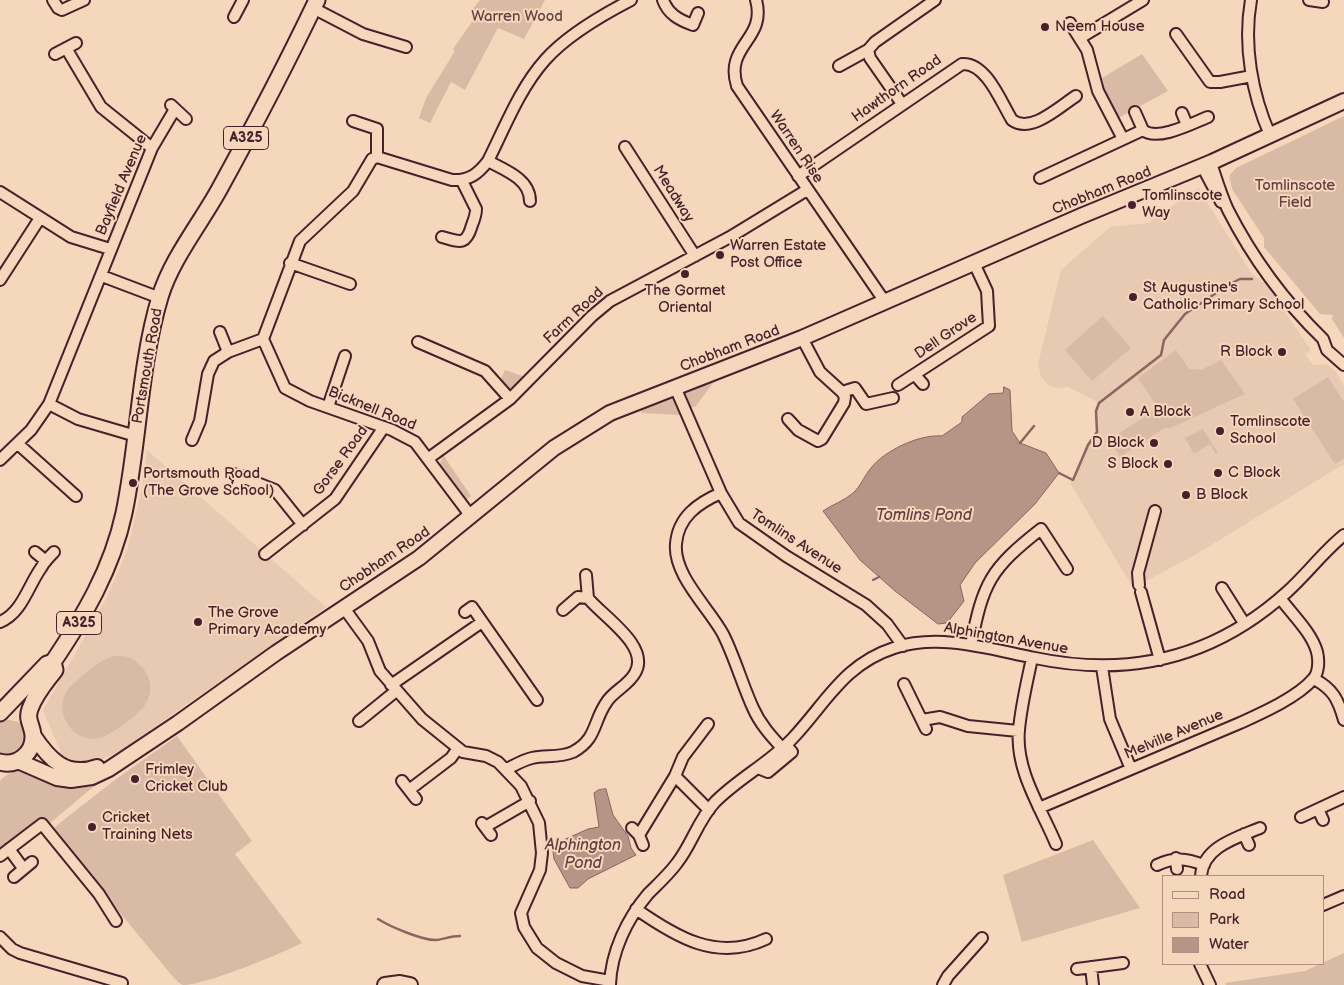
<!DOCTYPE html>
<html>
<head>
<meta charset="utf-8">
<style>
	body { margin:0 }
	#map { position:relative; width:1344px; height:985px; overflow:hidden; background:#f5d8bc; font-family:"Balsamiq Sans",sans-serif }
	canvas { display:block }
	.legend { position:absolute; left:1162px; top:875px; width:162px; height:90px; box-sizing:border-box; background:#f5d8bc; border:1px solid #b18e82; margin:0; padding:6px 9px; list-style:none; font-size:15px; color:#4a1f2b }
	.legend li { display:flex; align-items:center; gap:10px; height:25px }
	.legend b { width:25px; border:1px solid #b18e82 }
</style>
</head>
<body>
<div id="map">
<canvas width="1344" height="985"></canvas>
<ul class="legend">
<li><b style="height:6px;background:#f5d8bc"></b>Road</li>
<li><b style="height:14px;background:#d9baa4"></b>Park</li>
<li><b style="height:14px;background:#b69486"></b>Water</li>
</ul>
</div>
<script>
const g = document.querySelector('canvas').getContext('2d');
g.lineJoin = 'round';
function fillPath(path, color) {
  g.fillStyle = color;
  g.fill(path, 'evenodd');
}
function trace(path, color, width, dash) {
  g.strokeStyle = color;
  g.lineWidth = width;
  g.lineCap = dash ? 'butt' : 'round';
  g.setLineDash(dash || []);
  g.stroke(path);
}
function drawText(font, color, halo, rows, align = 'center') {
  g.font = font + ' "Balsamiq Sans",sans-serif';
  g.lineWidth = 4;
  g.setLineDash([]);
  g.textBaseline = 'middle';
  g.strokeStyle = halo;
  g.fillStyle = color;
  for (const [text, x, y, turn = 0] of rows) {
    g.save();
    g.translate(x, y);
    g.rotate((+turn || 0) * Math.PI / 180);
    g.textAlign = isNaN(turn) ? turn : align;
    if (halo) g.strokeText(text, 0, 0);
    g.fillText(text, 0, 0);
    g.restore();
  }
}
fillPath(new Path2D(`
	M1198 188 1252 274 1267 286 1311 350 1305 354 1313 365 1327 364 1335 371 1344 385V464L1195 555 1133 588 1070 483 1096 432V411L1099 403 1068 387 1057 388 1048 385 1041 377 1038 364 1061 270 1110 227 1148 223Z
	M147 450 326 607 120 751 98 761 83 765 62 755 43 710 106 599 127 551 142 488Z`), '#e8c9b1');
fillPath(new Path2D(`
	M480 0H545L524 39 498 28 465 90 451 82 430 123 419 118 426 98 455 51 453 49 476 16 471 11Z
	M1142 54 1168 91 1118 118 1104 92 1102 78Z
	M1344 116V338L1332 319 1333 315 1320 314 1264 247V238L1232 189 1229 176 1236 168Z
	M1103 316 1131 348 1092 381 1065 350Z
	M1176 350 1189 369 1201 370 1221 360 1245 394 1168 429 1166 427 1120 457 1108 437 1113 434 1115 436 1158 408 1138 378Z
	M505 370 526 377 514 388 506 387 500 381Z
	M718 376 696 406 688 409 684 390Z
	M1328 377 1344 402V458L1335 464 1293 399Z
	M670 395 675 397 683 415 642 413 639 405Z
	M1203 429 1218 453 1216 454 1210 444 1194 454 1185 438Z
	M443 455 471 496 467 499 440 464Z
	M114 656C140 653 160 682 145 705 140 714 112 734 102 737 71 747 48 705 73 684 84 674 99 660 114 656Z
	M5 719 19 722 24 728 27 742 15 757 0 756V721Z
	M177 736 252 841 235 854 302 943C280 954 206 985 183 985 180 984 176 980 174 978L51 830 112 782Z
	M126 764 87 792 48 825 42 819 0 851V781C10 770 22 769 35 772Z
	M1093 840 1140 908 1022 942 1003 875Z
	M1344 953V985H1226L1225 983 1305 971Z`), '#d9baa4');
const water = new Path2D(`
	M1004 387 1010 390 1012 431 1020 443 1046 453 1059 473 1035 504 975 563 960 585 964 601 947 623 938 624 895 591 860 560 823 511C833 504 844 501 853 493 861 486 864 476 871 468 884 451 919 434 942 436L962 422V417L989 394 1003 393Z
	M606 789 613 815 628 836 631 848 636 855 588 879 578 888H570L554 859 552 845 588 829 599 827 594 793 598 790Z`);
fillPath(water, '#b69486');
trace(water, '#8b6562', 1);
trace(new Path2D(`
	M1020 443 1034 426
	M1059 473 1073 480 1088 445 1097 432 1096 411 1099 403 1161 355 1164 340 1185 314 1228 285 1240 279H1252
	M873 580 879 577
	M378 919C389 926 423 941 437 940 444 939 451 936 460 936`), '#8b6562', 2.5);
const street = new Path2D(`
	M53 0 58 8 62 10 84 0
	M663 0C668 14 679 20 693 25L698 13
	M756 0C767 40 724 45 737 86L885 302
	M1251 0C1243 45 1252 94 1270 135
	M1309 0 1323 2
	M313 8 363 34 406 47
	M234 17 243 0
	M1070 23 1087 50 1098 91 1123 139
	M1176 34 1210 82H1220L1252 76
	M1080 38 1143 0
	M66 48 101 107 152 148
	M868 50 870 58 902 104
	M55 54 76 43
	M839 66 868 50 875 42 935 0
	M171 105 186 119
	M1135 112 1143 130C1157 142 1193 123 1208 117
	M1182 113 1187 125
	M353 121 377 129V157
	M625 147 695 256
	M377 157 452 180C469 181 478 174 488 161 505 127 520 88 545 60 567 35 602 15 631 0
	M488 161C505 170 530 179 530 201
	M1211 163C1216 178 1221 195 1228 210 1252 257 1285 302 1323 339L1327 350 1344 365
	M1202 166 1221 202
	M798 176 962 64C986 62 1001 102 1012 120 1031 134 1059 107 1076 96
	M1040 178 1143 130
	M0 192 71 237 110 249
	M442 237C460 242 466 246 472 225 474 220 476 215 476 209L462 181
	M290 263 350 284
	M102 276 160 298
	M0 280 40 218
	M220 332 228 352
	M263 339 285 388 310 401 392 430 415 442 470 515
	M263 339 300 241 353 191 372 159 377 157
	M418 342 485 371 510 399
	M915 375 923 384
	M898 385 989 326 987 291 974 263
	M675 387 721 493 739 523 786 556 866 605 887 624 903 646
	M842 392 855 388 866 404 893 398
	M49 404 78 419 136 436
	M328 407 345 356
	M788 419 798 430 818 441 822 439 844 403 845 397 842 392 820 372 802 338
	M192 440 200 421 208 374 214 361 228 352 263 339
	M18 444 76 496
	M429 458 510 399 592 316 610 301 730 237 807 190
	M0 460 31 430 49 404 152 148 175 109
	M234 474 275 490 303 525
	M237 487 241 476
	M721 493C698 503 678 517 676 544 673 575 709 608 723 634 735 658 742 684 753 708 760 724 771 736 782 748
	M35 552 46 561
	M265 554 335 499 384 427
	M1139 585 1138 573 1155 511
	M1222 588 1244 623
	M1141 592 1160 660
	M344 608 368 641 380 671 422 719 463 752 486 756 498 762 521 786 539 823 542 853 540 870 521 913 524 927 537 948 556 963 582 976 610 981
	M563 610 578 597 588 598
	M465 612 472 607 537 700
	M0 622C22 613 28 586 41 568 44 562 49 557 54 552
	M971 645C983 583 990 569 1041 529L1067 569
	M1032 658C1027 682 1021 706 1019 730 1015 770 1041 808 1056 844
	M1102 667 1110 719 1131 769
	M1314 679C1333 689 1338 699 1344 720
	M904 684 926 729
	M391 685 482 622
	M922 720 940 717 968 726 1018 731
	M359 721 396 691
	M758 768 768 772 792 752 786 745
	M507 769C515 765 523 760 532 758 545 755 560 758 573 752 597 739 593 722 606 703 613 691 628 686 635 673 651 646 602 616 588 598L586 575
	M675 776 709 810
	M402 781 416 799
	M409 790 451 758 458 748
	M1039 808 1240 723C1262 713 1298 697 1313 679 1319 673 1319 660 1317 652 1312 633 1292 614 1280 598
	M1318 809 1323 820
	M1301 817 1344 797
	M482 823 491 835
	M485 827 530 801
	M632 828 639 835 643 845
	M1244 834 1249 845
	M639 835 675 776 683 757 708 724
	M9 849 23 868
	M0 856 42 824 99 894 116 921
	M1176 858 1177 869
	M1157 865C1175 857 1185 858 1204 865
	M1201 876C1203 847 1236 838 1260 828
	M14 877 32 862
	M1323 905 1344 896
	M636 909C676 937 717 962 766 939
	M0 937 12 949 20 953 122 983
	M1200 964 1210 985
	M1091 967 1093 985
	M1077 969 1123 963
	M610 985C611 952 627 919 648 894 658 884 669 874 677 863 692 844 698 820 715 802 739 778 769 763 792 739 826 703 844 664 894 648 940 633 989 649 1035 658 1130 678 1214 658 1287 592 1307 574 1323 552 1344 535
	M943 985 948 976 982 938`);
const secondary = new Path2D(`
	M33 735C49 759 66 778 97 767
	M18 761 57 778 71 780 92 777 109 769 178 723 276 653 419 558 554 448 610 413 802 338 1081 216 1212 162 1344 101
	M385 985 400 983 410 985`);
const primary = new Path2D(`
	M53 662C84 616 112 569 124 513 139 442 139 367 160 297 172 258 201 223 220 188 254 126 287 63 317 0
	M0 713 47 664 53 662
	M0 762C17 767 34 753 33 735 32 724 26 720 30 709 35 694 46 682 55 670L53 662`);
trace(street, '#4a1f2b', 14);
trace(secondary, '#4a1f2b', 18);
trace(primary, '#4a1f2b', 19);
trace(street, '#f5d8bc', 10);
trace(secondary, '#f5d8bc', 14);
trace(primary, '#f5d8bc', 15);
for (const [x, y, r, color] of [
	[1045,27,5,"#4a1f2b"],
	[1132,205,5,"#4a1f2b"],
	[720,255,5,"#4a1f2b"],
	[685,274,5,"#4a1f2b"],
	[1133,297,5,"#4a1f2b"],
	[1282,352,5,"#4a1f2b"],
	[1130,412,5,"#4a1f2b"],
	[1220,431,5,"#4a1f2b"],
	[1154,443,5,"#4a1f2b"],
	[1168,464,5,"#4a1f2b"],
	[1218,473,5,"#4a1f2b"],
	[133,483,5,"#4a1f2b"],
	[1186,495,5,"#4a1f2b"],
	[198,622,5,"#4a1f2b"],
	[135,779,5,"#4a1f2b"],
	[92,827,5,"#4a1f2b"]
]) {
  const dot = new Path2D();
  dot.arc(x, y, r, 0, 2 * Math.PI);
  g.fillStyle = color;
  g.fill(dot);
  trace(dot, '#f5d8bc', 2);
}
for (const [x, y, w] of [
	[246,138,45],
	[79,623,45]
]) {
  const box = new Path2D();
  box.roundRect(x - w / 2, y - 11.5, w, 23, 4);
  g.fillStyle = '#f5d8bc';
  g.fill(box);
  trace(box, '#4a1f2b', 1);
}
drawText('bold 14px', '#4a1f2b', null, [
	["A325",246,138],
	["A325",79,623]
]);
drawText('15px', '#673e43', '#f5d8bc', [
	["Warren Wood",517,17],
	["Tomlinscote",1295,186],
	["Field",1295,203]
]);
drawText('15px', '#4a1f2b', '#f5d8bc', [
	["Neem House",1055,27],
	["Tomlinscote",1142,196],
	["Way",1142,213],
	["Warren Estate",730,246],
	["Post Office",730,263],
	["St Augustine's",1143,288],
	["Catholic Primary School",1143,305],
	["The Gormet",685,291,"center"],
	["Oriental",685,308,"center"],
	["R Block",1272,352,"right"],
	["A Block",1140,412],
	["Tomlinscote",1230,422],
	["School",1230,439],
	["D Block",1144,443,"right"],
	["S Block",1158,464,"right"],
	["C Block",1228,473],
	["Portsmouth Road",143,474],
	["(The Grove School)",143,491],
	["B Block",1196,495],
	["The Grove",208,613],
	["Primary Academy",208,630],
	["Frimley",145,770],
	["Cricket Club",145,787],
	["Cricket",102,818],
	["Training Nets",102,835]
], 'left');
drawText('15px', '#4a1f2b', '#f5d8bc', [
	["Hawthorn Road",897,89,-35],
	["Warren Rise",796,147,56],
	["Bayfield Avenue",122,185,-67],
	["Chobham Road",1102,191,-22],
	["Meadway",673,194,58],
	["Farm Road",574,316,-43],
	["Dell Grove",946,336,-34],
	["Chobham Road",730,349,-21],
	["Portsmouth Road",148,366,-80],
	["Bicknell Road",372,409,22],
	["Gorse Road",341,461,-54],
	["Tomlins Avenue",796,542,33],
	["Chobham Road",385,560,-34],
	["Alphington Avenue",1006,639,10],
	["Melville Avenue",1174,735,-23]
]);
drawText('italic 16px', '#653c42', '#f5d8bc', [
	["Tomlins Pond",924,516],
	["Alphington",583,846],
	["Pond",583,864]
]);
</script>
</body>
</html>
